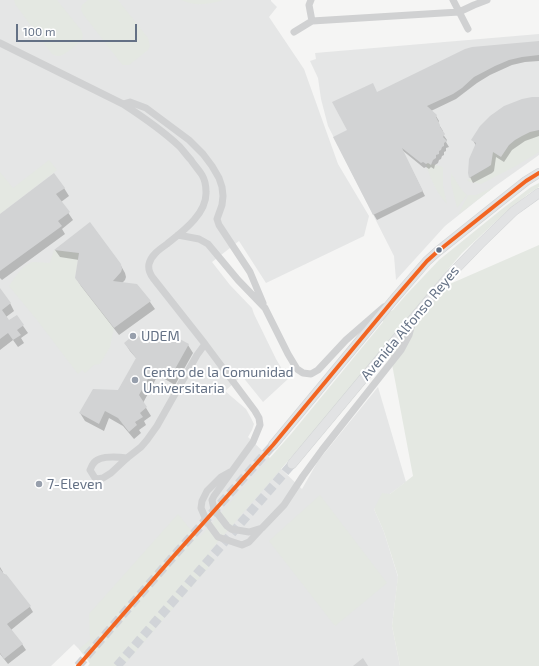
<!DOCTYPE html>
<html>
<head>
<meta charset="utf-8">
<style>
	body { margin:0 }
	#map { position:relative; width:539px; height:666px; overflow:hidden; background:#f5f5f4; font-family:"Exo 2",sans-serif }
	canvas { display:block }
	.scale { position:absolute; left:16px; top:24px; width:121px; height:18px; box-sizing:border-box; border:2px solid #647185; border-top:0; padding-left:5px; font-size:12px; line-height:14px; white-space:nowrap; color:#647185; -webkit-text-stroke:3px #fff; paint-order:stroke }
</style>
</head>
<body>
<div id="map">
<canvas width="539" height="666"></canvas>
<div class="scale">100 m</div>
</div>
<script>
const g = document.querySelector('canvas').getContext('2d');
g.lineJoin = 'round';
function fillPath(path, color) {
  g.fillStyle = color;
  g.fill(path, 'evenodd');
}
function trace(path, color, width, dash) {
  g.strokeStyle = color;
  g.lineWidth = width;
  g.lineCap = dash ? 'butt' : 'round';
  g.setLineDash(dash || []);
  g.stroke(path);
}
function drawText(font, color, halo, rows, align = 'center') {
  g.font = font + ' "Exo 2",sans-serif';
  g.lineWidth = 4;
  g.setLineDash([]);
  g.textBaseline = 'middle';
  g.strokeStyle = halo;
  g.fillStyle = color;
  for (const [text, x, y, turn = 0] of rows) {
    g.save();
    g.translate(x, y);
    g.rotate((+turn || 0) * Math.PI / 180);
    g.textAlign = isNaN(turn) ? turn : align;
    if (halo) g.strokeText(text, 0, 0);
    g.fillText(text, 0, 0);
    g.restore();
  }
}
fillPath(new Path2D(`
	M0 0H271V1L277 7 269 17 304 69 338 164 369 216 364 236 266 283 239 241 212 262 230 285 252 308 254 314 276 359 288 379 263 402 242 376 225 391 246 409 251 418 254 424 252 430 248 437 302 489 318 461 378 387 406 482 390 494 374 509 384 532 398 577 392 626 400 666H92L79 649 74 644 51 666H0Z
	M539 34V155L494 187 445 226 396 280 394 256 328 126 321 99 318 78 310 61 316 59 315 53Z`), '#e5e6e6');
fillPath(new Path2D(`
	M14 0H57L81 30C83 34 83 36 82 39 79 43 63 57 58 56 55 56 55 55 52 54L15 4Z
	M88 0H118L148 38 150 46 148 50 129 65H123L120 62 83 14 81 10 82 5Z
	M181 0H223C209 5 194 6 181 0Z
	M537 130 539 131V152L514 167 481 184 470 182 467 180 488 167 491 165 490 150H505C514 139 524 133 537 130Z
	M49 160 57 170 0 214V172L13 188Z
	M428 163 443 167V186L447 204C437 194 430 178 426 164Z
	M451 173 461 189 467 195 457 208 451 184Z
	M539 183V187L527 195 504 214 462 253 427 294 539 245V666H400L392 626 398 576 384 532 374 509 382 493 390 494 413 476 388 343 314 431 209 552 215 560 123 666H88L90 663 79 649 90 640 89 614 178 514 198 539 291 434 383 322 382 315 393 310 406 295 439 260 502 209 531 187Z
	M494 187 458 215 468 195H476Z
	M54 250 79 253 75 278 114 328 110 347 100 364 94 365 85 373 82 370 78 374 37 320 9 286C15 278 23 263 34 262 39 262 45 263 50 263Z
	M320 495 387 583 335 626 269 541Z`), '#e4e8e2');
fillPath(new Path2D(`
	M539 43V61L525 62 512 65 490 75 477 83 456 99 431 111 436 116 439 121 438 123 443 131 442 133 447 140 446 142 449 147 446 148V151L444 152V155L442 156 441 159 439 160 438 163 435 165 434 169 431 167 429 169 426 167 424 168 402 150 425 196 377 220 374 215 348 131 377 93Z
	M539 98V136L525 141 512 150 504 162 496 157 494 171 492 173 473 183 470 177 476 146 473 140Z
	M64 188 69 196 61 202 73 220 62 229 65 234 2 280 0 278V215Z
	M90 224 120 264 125 273 126 277 125 280 122 283 137 285 150 302 155 309 119 335 81 286 76 278 79 260 60 257 55 250Z
	M0 295 10 303 14 311 6 317 9 321 16 316 28 333 21 338 24 343 18 347 13 340 0 350Z
	M159 334 188 345 193 353 175 385 158 375 143 403 151 416 144 421 146 425 139 430 141 433 134 439 123 426 109 418 104 431 85 421 80 413 118 391 137 359 130 351 125 343 144 345Z
	M0 567 3 572V574L6 575 30 607 33 612 11 630 22 644 26 650 8 664 0 654Z`), '#0003');
fillPath(new Path2D(`
	M539 41V55L522 57 509 60 495 66 474 77 462 88 453 94 427 106 437 115 436 117 440 125V127L445 134 443 137 447 141 444 143V146L442 147 441 150 439 151V154L436 155V158L433 160 431 165 428 163 426 164 423 162 421 163 402 148 423 191 373 215 333 137 347 130 332 102 373 83 377 92 465 49 472 47Z
	M532 97H539V130L530 132 522 136 515 140 509 145 501 157 493 152 491 165 488 167 469 178 468 173 469 159 476 143 471 140 480 126 490 116 504 106 522 99Z
	M54 173 65 188 56 194 70 212 58 221 62 226 0 271V214Z
	M90 222 121 264 122 269 121 272 113 281 137 284 151 301 114 328 75 278 79 253 54 250Z
	M0 288 11 303 2 310 9 320 17 315 24 325 17 330 21 335 13 340 8 333 0 339Z
	M153 329 159 333 161 329 189 344 170 378 154 368 139 395 147 407 140 413 143 417 135 422 137 425 129 432 118 418 105 411 99 424 79 413 93 389 118 390 136 358 124 343 136 333 144 343Z
	M0 569 5 575 6 574 31 606 7 624 23 644 4 659 0 653Z
	M363 658 368 666H353Z`), '#d2d3d4');
trace(new Path2D(`
	M78 666 172 558 273 445
	M117 666 292 464`), '#d1d4d8', 9, [9, 4.5]);
const secondary = new Path2D(`
	M273 445 395 298 427 261 437 252 497 204 526 181 539 173
	M292 464 447 278 480 244 514 211 539 193`);
trace(secondary, '#d1d3d4', 10);
trace(new Path2D(`
	M311 0 309 5 312 21
	M453 0 468 29
	M294 32 312 21 459 12 474 5 487 0
	M0 43 123 104C143 117 162 130 179 146 183 150 187 156 191 160 194 165 199 170 202 175 205 180 206 186 206 192 207 214 182 232 167 244 160 249 151 255 149 264 148 269 150 274 153 278L205 344 255 411 259 418 260 425 253 442 214 496 212 500 214 509 227 526 231 529 249 532 262 528 284 505 303 476 322 450 401 350 409 335 413 320
	M123 104 130 102 146 108 189 140 203 154 212 166 219 178 222 187 223 196 222 205 217 219 219 225 250 272 263 303
	M178 235 199 239 208 244 238 280 265 308 288 354 297 369 303 373 311 374 318 370 346 340 384 307
	M127 458C119 457 98 455 93 464 92 465 91 468 90 470L95 478 97 479 103 478 111 473 127 458 141 447 147 440 157 426 197 355 205 344
	M230 472 221 477 207 491 202 501 201 508 207 522 218 537 242 545 249 542 261 529`), '#d0d1d2', 7);
trace(secondary, '#e2e3e4', 9);
trace(new Path2D(`
	M78 666 172 558 273 445 395 298 427 261 437 252 497 204 526 181 539 173`), '#f26522', 4);
for (const [x, y, r, color] of [
	[439,250,3.5,"#647185"],
	[133,336,4,"#979fac"],
	[135,380,4,"#979fac"],
	[39,484,4,"#979fac"]
]) {
  const dot = new Path2D();
  dot.arc(x, y, r, 0, 2 * Math.PI);
  g.fillStyle = color;
  g.fill(dot);
  trace(dot, '#fff', 1.5);
}
drawText('14px', '#647185', '#fff', [
	["Avenida Alfonso Reyes",410,323,-50]
]);
drawText('14px', '#647185', '#fff', [
	["UDEM",141,336],
	["Centro de la Comunidad",143,372],
	["Universitaria",143,388],
	["7-Eleven",47,484]
], 'left');
</script>
</body>
</html>
